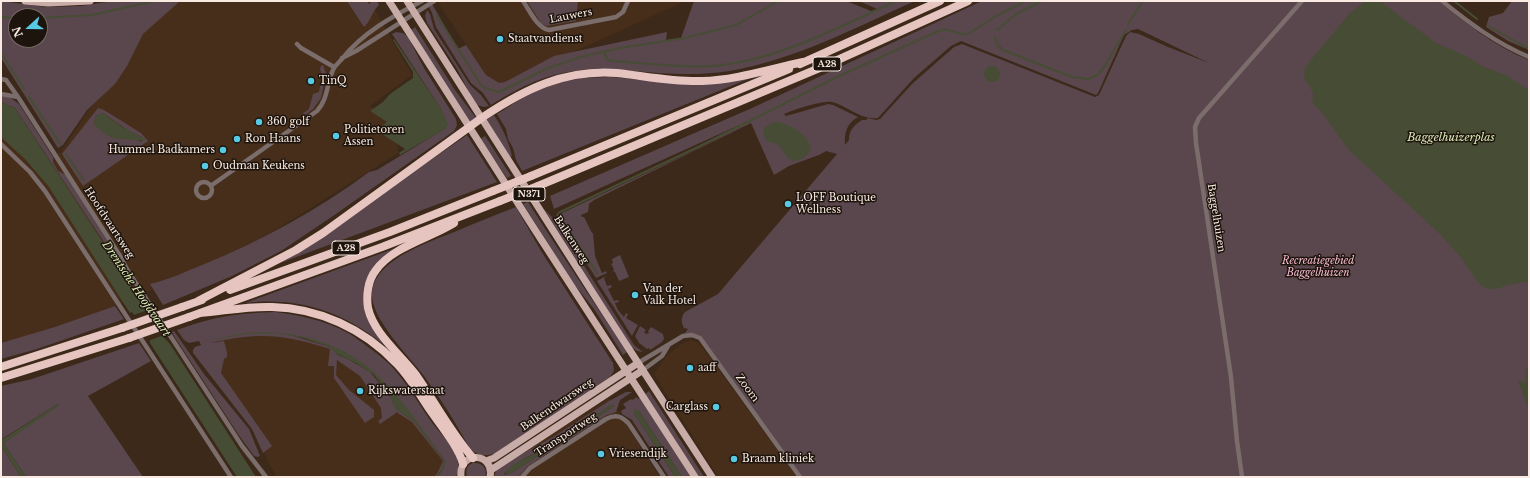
<!DOCTYPE html>
<html>
<head>
<meta charset="utf-8">
<style>
	body { margin:0 }
	#map { position:relative; width:1530px; height:478px; overflow:hidden; background:#3c2919; font-family:"Libre Baskerville",serif }
	canvas { display:block }
	.frame { position:absolute; inset:0; border:2px solid #f9ebe2; pointer-events:none }
	.north { position:absolute; left:8px; top:8px; width:40px; height:40px; box-sizing:border-box; background:#1d140d; border:1px solid #756a62; border-radius:50%; rotate:249deg; font-size:11px; font-weight:700; line-height:16px; text-align:center; color:#f9ebe2 }
	.north::after { content:''; display:block; margin:auto; width:14px; height:18px; background:#57c9e2; clip-path:polygon(50% 0,100% 100%,50% 72%,0 100%) }
</style>
</head>
<body>
<div id="map">
<canvas width="1530" height="478"></canvas>
<div class="frame"></div>
<div class="north">N</div>
</div>
<script>
const g = document.querySelector('canvas').getContext('2d');
g.lineJoin = 'round';
function fillPath(path, color) {
  g.fillStyle = color;
  g.fill(path, 'evenodd');
}
function trace(path, color, width, dash) {
  g.strokeStyle = color;
  g.lineWidth = width;
  g.lineCap = dash ? 'butt' : 'round';
  g.setLineDash(dash || []);
  g.stroke(path);
}
function drawText(font, color, halo, rows, align = 'center') {
  g.font = font + ' "Libre Baskerville",serif';
  g.lineWidth = 3;
  g.setLineDash([]);
  g.textBaseline = 'middle';
  g.strokeStyle = halo;
  g.fillStyle = color;
  for (const [text, x, y, turn = 0] of rows) {
    g.save();
    g.translate(x, y);
    g.rotate((+turn || 0) * Math.PI / 180);
    g.textAlign = isNaN(turn) ? turn : align;
    if (halo) g.strokeText(text, 0, 0);
    g.fillText(text, 0, 0);
    g.restore();
  }
}
fillPath(new Path2D(`
	M168 1H370L412 75 370 106 396 124 398 153 274 231 229 254 128 301 46 333 1 343V136L24 155 60 153 130 49Z
	M437 1H685L495 88Z
	M259 334 282 335 320 345 331 349 361 372 411 420 444 461 451 477H277L269 464 255 432 199 353 207 343Z
	M691 340 699 343 797 477H718L654 374 667 355 683 343Z
	M609 398 660 477H478L499 468Z`), '#472e1a');
fillPath(new Path2D(`
	M1 1 45 7 81 6 113 1H180L143 34 127 66 115 84 87 110 63 145 58 148 1 58ZM16 16H40V40H16Z
	M347 1H367L369 4 371 3 370 1H377L379 5C372 11 371 21 364 27Z
	M527 1H578L576 21 546 26 541 23Z
	M694 1H846L871 11 877 9 859 1H915C855 28 794 60 729 71 698 76 666 74 635 71 622 71 608 68 595 69 553 71 526 83 491 105L483 93 471 83 436 27 432 13 429 7 432 4 458 49 466 45 486 75 499 83 505 82 554 56 667 32 666 40 681 38Z
	M982 1H1438C1467 24 1494 46 1529 60V477H800L700 338 692 335 683 336 688 329 684 328C681 323 681 316 685 312L718 294 837 154 826 151 819 155 789 166 774 175 751 123 594 200 589 204 588 212 581 215 582 217H584L592 233H593L595 256 602 273 606 271 607 273 596 278 556 215 562 213 697 149 766 113 554 209 550 196 752 108ZM1138 29 1209 63 1168 47 1139 34 1130 32 1126 36 1099 95 1095 97 962 44 954 47 912 84 880 119 876 120 868 118 866 120H862C854 125 849 130 849 140L845 145C844 133 847 123 858 117L833 105 828 104 786 116 784 114C793 110 823 100 832 102 848 106 860 120 878 118L914 78 951 46 961 41 1096 95 1098 93 1124 35 1132 30Z
	M1512 1H1529V50L1508 41 1486 27 1489 17 1503 13Z
	M427 10 430 14 434 29 470 85 481 95 489 106 484 107 477 105 471 96 457 69 427 23 425 16Z
	M415 27 455 90 476 118 470 122 411 30Z
	M396 32 403 33 408 37 424 68 456 119 457 125 454 131 333 216 281 251 232 276 163 305 150 284C168 280 185 272 202 265 261 241 318 210 369 172L377 170 446 128 441 109 392 34Z
	M323 65 326 74 321 98 313 109 301 118V115L309 109 313 94 319 92 322 76 320 69 321 66Z
	M758 75 522 171 516 160 513 148 508 139 506 129 497 114 519 100 538 90 566 81 583 78 610 77 667 82Z
	M1 95 11 98 19 104 53 157V162L58 171 66 175 123 265 125 270 123 271 15 108 1 102Z
	M98 108 104 110 141 133 148 141 83 186 62 154ZM103 113 130 132 142 137V142L135 139 113 138 94 123 96 116Z
	M494 115C502 127 509 142 512 156L510 157 486 120Z
	M467 135 497 182 267 268 328 231Z
	M485 136 511 176 507 178 480 139Z
	M528 202C560 253 594 302 627 352L623 355 594 309 573 283 523 204Z
	M516 207 541 251 613 363 614 371 610 377 498 452C487 457 477 457 469 447 456 423 440 398 424 376 409 356 372 320 372 295 372 259 433 241 459 230 478 222 497 214 516 207Z
	M544 209 555 220 634 345 643 352 637 351 631 347Z
	M396 248 376 265 365 300 395 354C350 315 306 296 245 303Z
	M620 255 629 277 619 281 615 272 613 271 614 269 611 264 613 263 612 259Z
	M608 275 604 278 607 286 611 285 612 287 608 289 614 301 618 300 619 302 615 303 618 310 624 317 626 313 628 314 626 318 638 325 632 336 597 281Z
	M115 306 124 319 37 349 1 359V343L55 327Z
	M275 312C299 315 324 320 346 332 354 336 361 342 368 347 379 355 390 363 398 374 411 389 421 408 433 424 445 439 465 456 456 477H437C442 472 446 465 444 459 396 396 372 348 287 334L330 347 338 355 348 359 370 372 390 395 396 409 414 421 444 461 443 467 437 476 433 477 437 474 443 461 412 422 396 412V413L380 424 378 421 382 418 381 408 360 376 337 360 336 375 349 390 374 410V417L365 423 334 378V366H328L330 349C282 334 259 332 210 343L224 341 227 352V357L224 359 221 373 272 446 263 453 252 429 193 353V350L195 347 201 345 199 341 189 343 184 340 177 330C213 317 237 313 275 312Z
	M640 326 646 330 644 332 646 334 649 333 648 331 651 327 663 334 664 339 662 342 650 350 649 348 647 349 639 343 635 336Z
	M174 331 204 374 249 429 260 456 258 457 254 456 238 434 174 336 172 332Z
	M139 343 151 361 88 396 143 477H26L4 444 5 442 59 404H58L2 439 1 386 32 379Z
	M649 391 704 477H699L645 394Z
	M626 392H632L620 400 616 412 605 416 528 466 518 477H494L497 469 504 464 553 437 609 401ZM611 405H614L613 407 513 472 505 475 504 473 525 458 543 450Z
	M637 397 638 399 640 398 691 477H682L639 411 634 413 675 477H669L632 420 622 414 621 411 626 408 623 404 631 399 632 400Z
	M1 446 21 477H1Z
	M473 463C482 462 488 468 485 477H467C465 470 467 465 473 463Z`), '#5a464d');
fillPath(new Path2D(`
	M1365 1 1381 2 1436 43 1466 56 1484 67 1506 75 1529 90V281L1508 285 1496 289H1490L1483 287 1477 281 1463 260 1441 235 1348 149 1321 111 1313 104C1312 100 1313 97 1313 94 1310 82 1300 81 1306 66L1349 14Z
	M394 39 441 109 448 124 445 129 400 155 399 153 405 149 376 130 387 122 370 111 383 102 390 94 413 78V72L393 40Z
	M984 74a8 8 0 1 1 16 0a8 8 0 1 1-16 0Z
	M1 102 15 108 142 302C149 317 158 332 170 344L256 477H237L150 343V341L132 312 130 313 49 187 26 160 1 137Z
	M103 113 122 127 145 139V141L113 138 106 135 95 126 94 123 96 116Z
	M778 122C791 125 807 134 811 148 807 157 803 160 793 161L787 157 778 144C775 143 771 143 768 141 766 140 765 138 764 136 761 126 771 123 778 122Z
	M264 332C306 333 349 347 379 377 404 401 424 431 444 459 447 465 441 474 436 477L440 472 444 461 414 421 396 409 390 395 374 375 356 363 335 353 330 347 303 338 276 333 246 334 201 342 245 333Z
	M1529 365V410L1518 381 1520 379 1522 382 1525 383 1526 370Z
	M58 404 59 406 5 442 4 444 26 477H21L1 446V438L3 439Z
	M611 405H614L613 407 513 472 504 475C510 462 533 456 544 449 567 434 589 419 611 405Z
	M635 409 639 411 682 477H675L634 413Z`), '#464d34');
fillPath(new Path2D(`
	M148 310 164 335 148 341 131 316Z`), '#3c2919');
trace(new Path2D(`
	M1454 1 1477 19
	M437 16 481 85 485 88 499 92 546 69 580 57 620 48 685 38 736 25 778 1
	M1 17 16 18
	M40 18 92 15 155 1
	M1128 24 1143 1
	M1488 26 1529 49
	M997 30 1015 15 1041 1
	M995 37 997 44 1003 50 1072 77 1088 79 1097 75 1103 69 1126 30
	M604 52 608 60 612 61C645 63 679 68 713 66 776 61 839 27 896 1
	M1 53 24 89
	M29 97 61 145
	M66 154 84 181
	M597 273 559 216 558 214 560 212 698 147 837 77 941 30C951 28 959 36 968 34L993 18 1025 1`), '#464d34', 2);
trace(new Path2D(`
	M523 1C530 11 537 28 549 30L616 17 623 12 628 1
	M1442 1C1469 23 1496 43 1529 57
	M297 44 301 48 334 67
	M342 58 356 51 434 1
	M1 79 6 80 18 97 120 256 128 271 242 446 266 477
	M1 94 18 97
	M1 144 30 172 45 191 231 477
	M196 190a8 8 0 1 1 16 0a8 8 0 1 1-16 0Z
	M212 185 317 111C329 98 326 83 334 68 336 65 339 62 342 59 362 33 393 16 422 1
	M638 363 683 336 692 335 700 338 800 477
	M643 370 662 356 668 346
	M522 477 530 468 606 419C616 414 622 416 629 424L664 477
	M1242 477 1237 441 1231 377 1196 143 1195 127 1199 118 1302 1`), '#7b6d6b', 4.5);
trace(new Path2D(`
	M25 1 48 3 90 1
	M389 1 535 230 695 477
	M407 1 605 312 712 477
	M486 461 494 458 638 363
	M491 470 643 370
	M461 477C458 450 495 452 490 477`), '#c8aca8', 7);
trace(new Path2D(`
	M800 64 940 1
	M531 176 789 69
	M538 186 822 67 968 1
	M454 223C430 238 392 247 376 270 368 280 366 295 368 308 374 334 400 354 416 375 435 402 451 433 473 458
	M230 290 390 232 493 191
	M198 301 296 250 323 233 483 117C525 89 565 69 617 73 645 76 673 82 702 81 736 80 769 69 803 62
	M182 307 202 300
	M200 313C224 311 248 306 272 307 319 308 364 329 396 363 409 376 418 392 428 407 438 422 459 447 463 464
	M189 317 382 247 500 201
	M1 367 122 328
	M1 378 129 338`), '#e6c5c0', 8);
trace(new Path2D(`
	M493 191 531 176
	M500 201 538 186
	M122 328 182 307
	M129 338 189 317`), '#e6c5c0', 8);
for (const [x, y, r, color] of [
	[500,39,4,"#57c9e2"],
	[311,81,4,"#57c9e2"],
	[259,122,4,"#57c9e2"],
	[336,136,4,"#57c9e2"],
	[237,139,4,"#57c9e2"],
	[223,150,4,"#57c9e2"],
	[205,166,4,"#57c9e2"],
	[788,204,4,"#57c9e2"],
	[635,295,4,"#57c9e2"],
	[690,368,4,"#57c9e2"],
	[360,391,4,"#57c9e2"],
	[716,407,4,"#57c9e2"],
	[601,454,4,"#57c9e2"],
	[734,459,4,"#57c9e2"]
]) {
  const dot = new Path2D();
  dot.arc(x, y, r, 0, 2 * Math.PI);
  g.fillStyle = color;
  g.fill(dot);
  trace(dot, '#1d140d', 1.5);
}
for (const [x, y, w] of [
	[827,64,28],
	[529,194,32],
	[346,248,28]
]) {
  const box = new Path2D();
  box.roundRect(x - w / 2, y - 7, w, 14, 3);
  g.fillStyle = '#1d140d';
  g.fill(box);
  trace(box, '#f9ebe2', 1);
}
drawText('bold 9px', '#f9ebe2', null, [
	["A28",827,64],
	["N371",529,194],
	["A28",346,248]
]);
drawText('10px', '#f9ebe2', '#1d140d', [
	["Lauwers",571,16,-11],
	["Baggelhuizen",1216,218,81],
	["Hoofdvaartsweg",109,223,57],
	["Balkenweg",571,240,57],
	["Zoom",747,388,54],
	["Balkendwarsweg",557,405,-34],
	["Transportweg",566,435,-33]
]);
drawText('10px', '#f9ebe2', '#1d140d', [
	["Staatvandienst",508,39],
	["TinQ",319,81],
	["360 golf",267,122],
	["Politietoren",344,130],
	["Assen",344,142],
	["Ron Haans",245,139],
	["Hummel Badkamers",215,150,"right"],
	["Oudman Keukens",213,166],
	["LOFF Boutique",796,198],
	["Wellness",796,210],
	["Van der",643,289],
	["Valk Hotel",643,301],
	["aaff",698,368],
	["Rijkswaterstaat",368,391],
	["Carglass",708,407,"right"],
	["Vriesendijk",609,454],
	["Braam kliniek",742,459]
], 'left');
drawText('italic 10px', '#f8bed2', '#1d140d', [
	["Recreatiegebied",1318,261],
	["Baggelhuizen",1318,273]
]);
drawText('italic 11px', '#dcebb7', '#1d140d', [
	["Baggelhuizerplas",1451,138],
	["Drentsche Hoofdvaart",136,289,56]
]);
</script>
</body>
</html>
